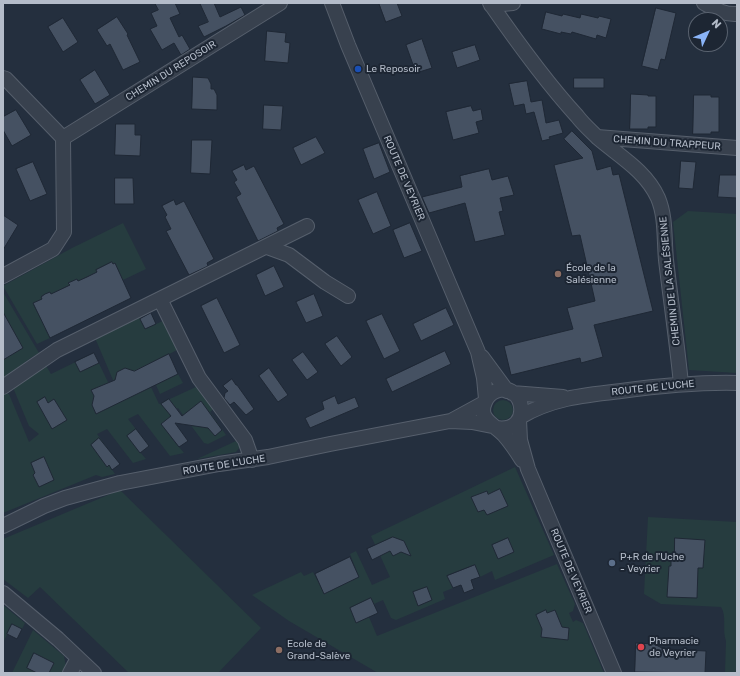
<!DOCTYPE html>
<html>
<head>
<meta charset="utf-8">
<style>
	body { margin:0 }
	#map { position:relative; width:740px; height:676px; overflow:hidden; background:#242f3e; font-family:Rubik,sans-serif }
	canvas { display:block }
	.frame { position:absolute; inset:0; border:4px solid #b4bcc9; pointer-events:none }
	.north { position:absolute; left:688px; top:12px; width:40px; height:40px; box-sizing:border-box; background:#1d2633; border:1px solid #59626f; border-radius:50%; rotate:46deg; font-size:11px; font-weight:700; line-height:16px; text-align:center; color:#b4bcc9 }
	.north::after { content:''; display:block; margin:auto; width:14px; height:18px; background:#8ab4f8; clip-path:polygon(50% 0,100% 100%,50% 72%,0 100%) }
</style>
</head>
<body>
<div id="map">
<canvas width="740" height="676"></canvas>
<div class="frame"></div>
<div class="north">N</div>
</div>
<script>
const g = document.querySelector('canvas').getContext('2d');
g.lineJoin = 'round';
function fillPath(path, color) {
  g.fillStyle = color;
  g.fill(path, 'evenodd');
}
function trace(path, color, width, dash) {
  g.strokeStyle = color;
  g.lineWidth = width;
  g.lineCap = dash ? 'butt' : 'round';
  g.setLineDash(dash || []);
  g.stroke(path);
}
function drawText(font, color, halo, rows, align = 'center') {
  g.font = font + ' Rubik,sans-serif';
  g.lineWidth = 4;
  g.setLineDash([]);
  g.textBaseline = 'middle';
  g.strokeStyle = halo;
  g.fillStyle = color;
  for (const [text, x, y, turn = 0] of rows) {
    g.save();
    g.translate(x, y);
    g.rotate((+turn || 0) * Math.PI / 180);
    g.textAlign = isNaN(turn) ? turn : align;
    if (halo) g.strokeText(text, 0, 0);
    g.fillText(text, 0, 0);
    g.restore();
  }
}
fillPath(new Path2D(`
	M688 211 737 214V373L689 370 673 222Z
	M123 223 146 269 123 280 115 263 105 268 104 266 96 270 97 272 78 281 77 279 69 283 70 285 51 294 50 292 41 296 42 299 33 304 41 320 51 315 55 324 45 329 50 338 37 344 3 286 72 248Z
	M3 292 39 353 29 359 4 379H3Z
	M139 316 145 329 165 320 179 349 144 367 151 387 159 404 198 386 215 408 210 412 226 435 208 444 204 443 178 408 169 414 178 427 170 436 184 453 170 456 138 414 128 419 149 446 140 452 146 459 133 463 107 429 97 434 111 453 107 456V467L109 465 115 474 102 477 96 475 3 513V394L4 393 9 394 29 442 39 434 29 426 14 390V383L45 364 51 374 94 353 118 403 122 401 95 338Z
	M178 374 183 383 160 394 156 385Z
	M493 410a10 10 0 1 1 20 0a10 10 0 1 1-20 0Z
	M236 441 240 447 236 452 197 459Z
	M515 467 554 555 495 580 492 571 480 577 474 565 448 575 453 588 443 592 445 599 396 620 391 618 383 600 374 604 378 613 369 617 377 636 557 564 575 604 573 611 569 613 573 622 576 620 583 623 604 673H378L289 621 252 595 301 572 304 576 313 572 324 593 359 577 350 554 356 551 372 585 390 577 371 536Z
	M120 490 261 628 218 673H129L40 587 28 598 3 579V539Z
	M648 517 737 522V673H725L726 641C722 630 727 616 721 607L661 604 644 594Z
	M3 605 25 623 22 629 12 624 3 643Z
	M33 630 64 656 66 667 65 673H12Z`), '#263c3f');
const building = new Path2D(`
	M155 3H175L180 14 170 18 179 37 182 35 190 49 181 55 174 43 162 50 150 29 157 26 151 13 158 10Z
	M200 3H214L220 17 241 7 245 15 226 26 204 37 198 26 208 22Z
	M379 3H397L402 16 386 22Z
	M656 8 676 13 665 60 661 59 658 70 642 66Z
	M546 12 562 16 563 14 580 18 581 14 598 18 599 16 611 19 606 38 597 35 596 39 572 32 571 34 561 32V34L542 29Z
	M117 17 128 34 127 35 140 62 123 70 110 44 107 46 97 30Z
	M63 18 78 42 63 52 48 27Z
	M267 31 286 33 285 42 290 43 288 63 265 61Z
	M422 39 432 68 416 73 406 45Z
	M475 45 480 60 457 68 452 52Z
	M95 70 110 95 95 104 80 80Z
	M193 77 208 78 211 84V89H214L217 95V110L192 109Z
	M574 78H604V88H574Z
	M527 81 531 102 542 100 546 123 559 120 563 133 549 137 550 139 542 141 534 112 526 114 524 104 514 106 509 84Z
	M631 94 648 95V96H656V127H648V129H630Z
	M694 95H711V97H719V132H711V134H693Z
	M264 105 283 106 281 130 263 129Z
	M471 106 473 111 481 109 483 120 476 122 479 133 453 140 446 112Z
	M16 110 31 135 12 146 3 130V117Z
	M116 124H135V135H141L140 156 115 155Z
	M572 131 592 151 597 170 611 166 613 175 619 174 653 311 594 325 603 357 581 363 580 358 511 375 504 346 573 329 567 308 595 301 580 235 572 236 554 165 583 158 564 139Z
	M316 137 325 153 301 165 293 148Z
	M192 140H212L210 174 191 173Z
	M379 143 390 172 374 179 363 149Z
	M681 161 696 162 693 189 679 188Z
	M33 162 47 194 30 201 16 169Z
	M244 165 246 170 254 166 284 224 277 228 278 231 258 241 236 197 241 194 234 182 237 180 232 171Z
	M489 169 492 180 508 176 514 195 500 198 503 211 499 212 505 235 475 242 465 203 429 213 422 197 462 187 460 176Z
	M720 175H737V198L718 197Z
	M115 178H133L134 204H115Z
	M377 192 391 226 373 234 358 200Z
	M174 200 176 205 184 201 214 259 207 263 208 266 189 275 166 231 171 229 165 217 167 215 162 206Z
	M3 215 18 225 3 250Z
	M410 223 422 251 404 258 393 230Z
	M112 262 113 264 115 263 131 298 50 338 33 303 42 299 41 297 45 294 50 292 51 294 70 285 68 283 77 279 78 281 87 277 97 272 96 270Z
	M274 266 284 287 265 296 256 275Z
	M314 294 323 316 306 323 296 302Z
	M217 298 240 345 224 353 201 306Z
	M446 308 454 325 421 341 413 324Z
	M3 312 23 348 3 360Z
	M151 313 156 324 145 329 140 319Z
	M382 314 400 351 384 359 366 321Z
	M337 336 352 357 341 366 325 344Z
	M445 351 451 364 392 392 386 379Z
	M303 352 318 372 307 380 292 360Z
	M94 353 99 363 80 372 75 362Z
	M169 354 178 374 96 414 92 405 94 396 91 390 115 380 117 372 125 368 134 371Z
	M269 368 288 395 278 402 259 376Z
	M232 379 236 385H237L254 409 246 415 234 402 230 405 224 398 225 393 228 391 223 386Z
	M335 396 338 404 355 397 359 407 310 428 305 418 324 409 322 402Z
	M45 397 48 403 54 399 67 420 52 429 37 402Z
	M169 399 182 416 201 401 222 430 215 436 208 428 175 423 188 441 179 447 161 424 171 416 161 404Z
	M136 429 149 446 140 453 127 436Z
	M99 438 120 464 112 470 109 465 107 467 91 445Z
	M44 457 54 480 39 487 33 475 35 473 31 463Z
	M500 489 508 506 487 515 484 510 478 512 471 497 487 491 488 494Z
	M393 537 404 541 411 556 401 552 393 556 390 551 372 560 367 549Z
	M508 538 514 552 498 559 492 545Z
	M675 538 705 540 703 568H698L697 598 667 597 669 566H671V555H674Z
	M350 557 359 577 324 594 315 574Z
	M475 565 480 577 471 580 474 589 464 593 461 585 453 588 447 576Z
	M427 587 432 600 418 606 413 592Z
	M371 598 378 613 356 623 350 608Z
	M546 610 547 613 555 610 562 627 569 628 568 640 541 637 542 629 536 615Z
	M12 624 22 629 17 639 7 634Z
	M636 643 654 644 664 649 706 651 705 673 635 672Z
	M34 653 54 663 49 673H37L27 668Z`);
fillPath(building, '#455162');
trace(building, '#1f2835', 1);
const minor = new Path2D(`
	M332 3 348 45 478 352 484 378 486 399
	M490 3C517 42 545 81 577 116 583 124 591 131 598 138 619 156 646 171 658 198 666 217 664 239 666 260 671 302 677 343 681 384
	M704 3C715 9 724 15 737 14
	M491 5 513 3
	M3 78 6 79 63 138
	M597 137 737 148
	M267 247 289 255 325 282 348 296
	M3 276 53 249 64 232 63 138 280 3
	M160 299 307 226
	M482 357 507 391
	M3 387 57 350 160 299 199 378 245 440 252 460
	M512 393 563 397
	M520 417C552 398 585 395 621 391 659 386 698 382 737 383
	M519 420 520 440 528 469 614 673
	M451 421 484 403
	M496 428C534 434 525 380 496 391 491 393 487 397 485 402 477 419 495 425 504 435 511 443 517 452 522 460
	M3 526 44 506 65 498 120 483 219 464 268 457 330 444 450 421 472 422 492 426
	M3 593 58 639 94 673
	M70 673 78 658`);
trace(minor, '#565f6c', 16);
trace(minor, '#38414e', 14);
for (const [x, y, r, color] of [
	[358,69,4,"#1a4fb4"],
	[558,274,4,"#8d6e63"],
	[612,563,4,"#5c6f8a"],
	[641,647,4,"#e0444e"],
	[279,650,4,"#8d6e63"]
]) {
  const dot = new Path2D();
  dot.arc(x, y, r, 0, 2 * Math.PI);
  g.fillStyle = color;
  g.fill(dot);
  trace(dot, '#1d2633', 1.5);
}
drawText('10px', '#b4bcc9', '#1d2633', [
	["Le Reposoir",366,69],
	["École de la",566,268],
	["Salésienne",566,280],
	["P+R de l'Uche",620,557],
	["- Veyrier",620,569],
	["Pharmacie",649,641],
	["de Veyrier",649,653],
	["Ecole de",287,644],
	["Grand-Salève",287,656]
], 'left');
drawText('10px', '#b4bcc9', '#1d2633', [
	["CHEMIN DU REPOSOIR",171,71,-32],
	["CHEMIN DU TRAPPEUR",667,143,4],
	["ROUTE DE VEYRIER",404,178,67],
	["CHEMIN DE LA SALÉSIENNE",670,281,-96],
	["ROUTE DE L'UCHE",653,388,-6],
	["ROUTE DE L'UCHE",224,465,-9],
	["ROUTE DE VEYRIER",571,571,67]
]);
</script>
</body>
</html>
